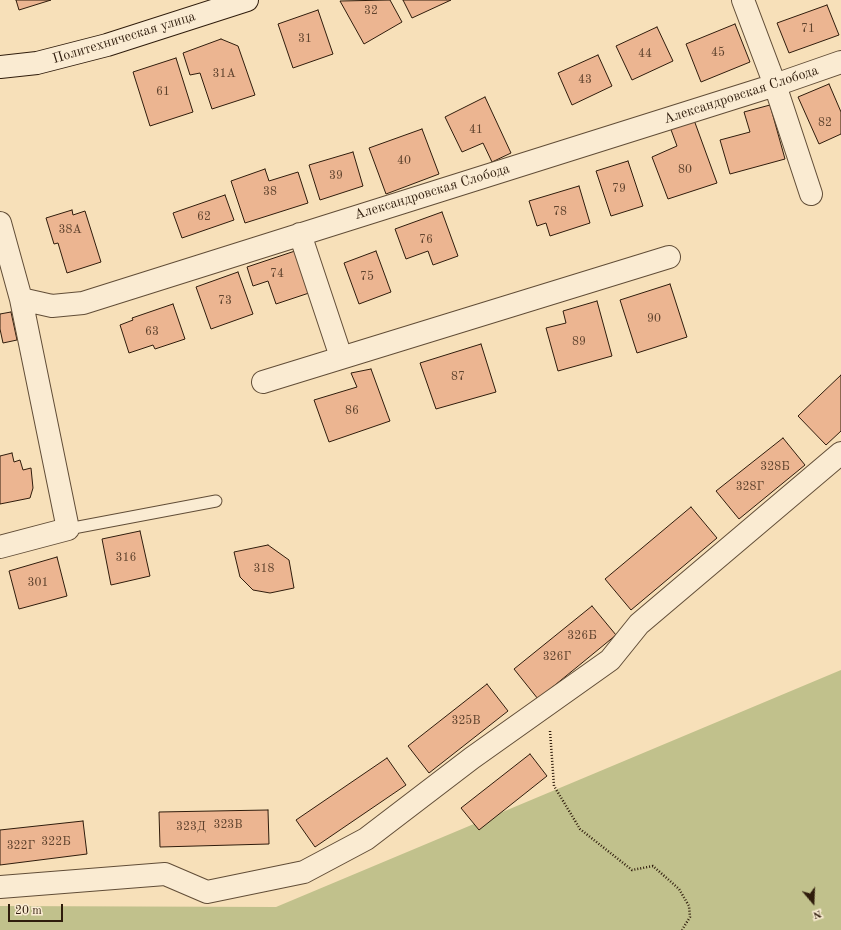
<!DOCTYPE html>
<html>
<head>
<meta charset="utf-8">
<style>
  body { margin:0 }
  #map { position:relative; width:841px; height:930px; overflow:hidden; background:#f7e0b9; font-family:"Old Standard TT",serif }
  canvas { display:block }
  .north { position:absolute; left:793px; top:882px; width:40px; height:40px; -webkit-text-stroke:3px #faebd2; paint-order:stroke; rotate:161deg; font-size:11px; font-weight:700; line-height:16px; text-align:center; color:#2f1c0c }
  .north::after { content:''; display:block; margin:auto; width:14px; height:18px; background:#2f1c0c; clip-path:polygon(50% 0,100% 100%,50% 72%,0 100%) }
  .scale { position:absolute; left:8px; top:904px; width:55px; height:18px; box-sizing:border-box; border:2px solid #2f1c0c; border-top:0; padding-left:5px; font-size:12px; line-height:14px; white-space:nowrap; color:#2f1c0c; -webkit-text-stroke:3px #faebd2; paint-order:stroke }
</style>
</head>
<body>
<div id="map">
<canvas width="841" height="930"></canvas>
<div class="north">N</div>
<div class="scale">20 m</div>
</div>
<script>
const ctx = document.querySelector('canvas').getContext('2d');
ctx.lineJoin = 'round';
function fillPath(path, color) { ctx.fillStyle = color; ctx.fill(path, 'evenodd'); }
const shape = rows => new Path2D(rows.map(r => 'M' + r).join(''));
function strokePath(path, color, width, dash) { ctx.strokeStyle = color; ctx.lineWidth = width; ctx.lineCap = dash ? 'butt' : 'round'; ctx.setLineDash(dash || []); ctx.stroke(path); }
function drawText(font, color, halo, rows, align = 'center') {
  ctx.font = font + ' "Old Standard TT",serif'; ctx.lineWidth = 4; ctx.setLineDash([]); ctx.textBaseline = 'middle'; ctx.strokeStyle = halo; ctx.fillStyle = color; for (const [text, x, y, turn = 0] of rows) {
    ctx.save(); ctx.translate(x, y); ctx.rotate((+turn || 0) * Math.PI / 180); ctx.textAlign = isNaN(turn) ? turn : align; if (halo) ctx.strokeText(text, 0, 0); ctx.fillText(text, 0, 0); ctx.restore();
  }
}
fillPath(shape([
  [841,670,841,930,0,930,0,906,276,907]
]), '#c1c18c');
const building = shape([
  [16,0,51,0,19,10,16,0],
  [390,0,402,22,364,44,340,1,390,0],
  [403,0,451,0,412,18,403,0],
  [827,5,839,35,789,53,777,23,827,5],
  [318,10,333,54,293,68,278,24,318,10],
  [735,24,750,62,701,82,686,44,735,24],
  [657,27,673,61,632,80,616,46,657,27],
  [221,39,238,46,255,95,212,109,200,73,190,75,183,53,221,39],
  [598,55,612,86,572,105,558,73,598,55],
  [176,58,193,112,150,126,133,72,176,58],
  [829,84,841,112,841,134,819,144,798,97,829,84],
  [485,97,511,153,492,162,483,143,462,152,445,117,485,97],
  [770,105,785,159,730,174,720,140,750,132,744,112,770,105],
  [694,120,717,183,668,199,652,157,677,146,670,127,694,120],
  [422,129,439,174,386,194,369,148,422,129],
  [353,152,363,186,320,200,309,165,353,152],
  [628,161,643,206,611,216,596,171,628,161],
  [265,169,269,181,298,172,308,203,245,223,231,181,265,169],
  [579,186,590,223,550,236,546,223,537,226,529,201,579,186],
  [225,195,234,220,182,238,173,213,225,195],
  [72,210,73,215,85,211,101,262,67,273,58,243,54,244,46,218,72,210],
  [442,212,458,256,433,265,428,251,406,259,395,229,442,212],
  [298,250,312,292,276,304,268,281,253,286,247,267,298,250],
  [376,251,391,292,359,304,344,263,376,251],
  [238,272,253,314,211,329,196,287,238,272],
  [670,284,687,337,637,353,620,300,670,284],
  [597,301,612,356,558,371,546,328,566,323,563,311,597,301],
  [173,304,185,339,155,349,153,345,129,353,120,325,133,320,132,318,173,304],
  [11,312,17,340,3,343,0,329,0,314,11,312],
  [481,344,496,392,436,409,420,363,481,344],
  [371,369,390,421,329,442,314,400,357,387,351,373,371,369],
  [841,375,841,431,826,445,798,416,841,375],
  [783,438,805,465,739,519,716,491,783,438],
  [12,453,14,462,20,460,23,470,31,468,33,488,30,498,0,504,0,456,12,453],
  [691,507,717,538,631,610,605,579,691,507],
  [140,531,150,576,111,585,102,539,140,531],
  [268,545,289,560,294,588,270,593,253,590,240,577,234,552,268,545],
  [57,557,67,596,19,609,9,571,57,557],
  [592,606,616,635,538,699,514,669,592,606],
  [487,684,508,711,429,773,408,746,487,684],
  [530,754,547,776,479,830,461,808,530,754],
  [387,758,406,785,315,847,296,820,387,758],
  [268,810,269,844,160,847,159,812,268,810],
  [83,821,87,854,0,865,0,830,83,821]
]);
fillPath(building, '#ecb591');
strokePath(building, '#2f1c0c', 1);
const lane = shape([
  [68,529,216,501]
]);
const street = shape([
  [743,0,775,85,811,194],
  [0,223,21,299,68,529,0,547],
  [300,234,341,357],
  [21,299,52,306,83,303,775,85,841,62],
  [263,382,669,257],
  [0,887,165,874,207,892,304,872,366,839,472,758,610,660,639,624,841,453]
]);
const secondary = shape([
  [0,67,37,63,107,45,247,0]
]);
strokePath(lane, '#614d37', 13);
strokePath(street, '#614d37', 24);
strokePath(secondary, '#2f1c0c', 24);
strokePath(shape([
  [550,731,554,786,580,829,632,870,653,866,679,889,689,906,690,917,682,930]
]), '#2f1c0c', 2.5, [1, 2]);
strokePath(lane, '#faebd2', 11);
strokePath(street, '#faebd2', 22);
strokePath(secondary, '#faebd2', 22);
drawText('12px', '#5e422d', null, [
  ["32",371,11],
  ["71",808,29],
  ["31",305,39],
  ["45",718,53],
  ["44",645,54],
  ["31А",224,74],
  ["43",585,80],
  ["61",163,92],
  ["82",825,123],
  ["41",476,130],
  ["40",404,161],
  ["80",685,170],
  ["39",336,176],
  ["79",619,189],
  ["38",270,192],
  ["78",560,212],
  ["62",204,217],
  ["38А",70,230],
  ["76",426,240],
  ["74",277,274],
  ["75",367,277],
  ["73",225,301],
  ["90",654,319],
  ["63",152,332],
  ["89",579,342],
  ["87",458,377],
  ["86",352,411],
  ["328Б",775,467],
  ["328Г",750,487],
  ["316",126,558],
  ["318",264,569],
  ["301",38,583],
  ["326Б",582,636],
  ["326Г",557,657],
  ["325В",466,721],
  ["323В",228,825],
  ["323Д",191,827],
  ["322Б",56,842],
  ["322Г",21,846]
]);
drawText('14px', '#2f1c0c', '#faebd2', [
  ["Политехническая улица",124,38,-17],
  ["Александровская Слобода",741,95,-18],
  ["Александровская Слобода",432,192,-17]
]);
</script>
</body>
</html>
